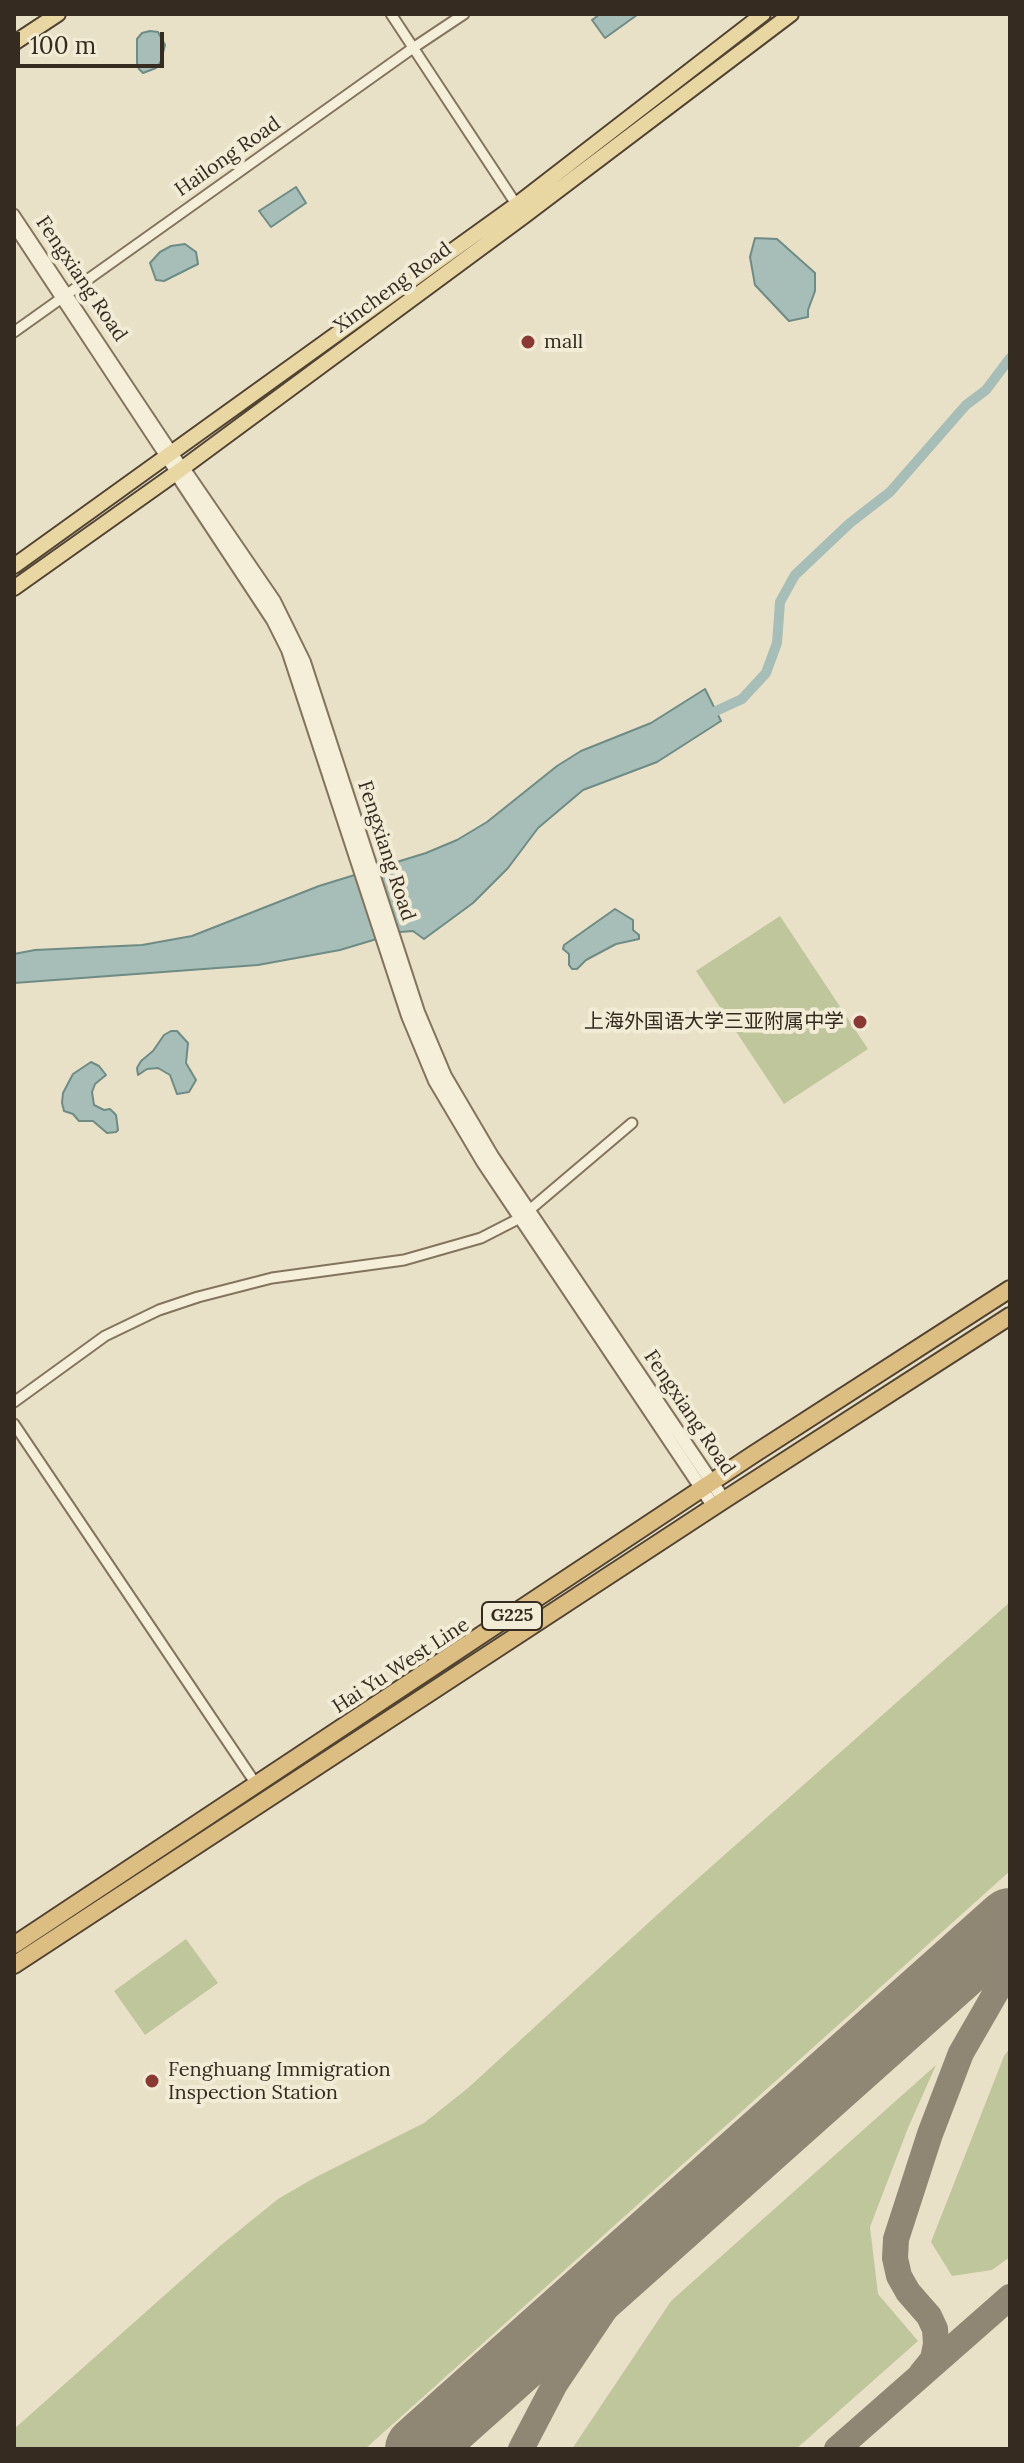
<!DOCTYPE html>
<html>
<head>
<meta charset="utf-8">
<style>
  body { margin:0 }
  #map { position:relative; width:1024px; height:2463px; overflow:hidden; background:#e9e1c7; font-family:Lora,serif }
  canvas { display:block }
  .frame { position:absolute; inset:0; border:16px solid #352b20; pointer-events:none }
  .scale { position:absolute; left:16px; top:32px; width:148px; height:36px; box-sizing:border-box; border:4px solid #352b20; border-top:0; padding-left:10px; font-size:24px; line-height:28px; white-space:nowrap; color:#352b20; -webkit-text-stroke:6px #f2ebd5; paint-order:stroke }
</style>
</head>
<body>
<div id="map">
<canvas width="1024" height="2463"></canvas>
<div class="frame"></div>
<div class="scale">100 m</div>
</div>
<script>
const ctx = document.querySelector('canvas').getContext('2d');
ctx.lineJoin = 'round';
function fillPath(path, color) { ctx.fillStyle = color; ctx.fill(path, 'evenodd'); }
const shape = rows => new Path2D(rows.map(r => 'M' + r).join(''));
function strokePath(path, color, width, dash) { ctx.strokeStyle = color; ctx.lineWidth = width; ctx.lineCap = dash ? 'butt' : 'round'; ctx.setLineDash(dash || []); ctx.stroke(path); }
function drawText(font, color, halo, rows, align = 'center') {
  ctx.font = font + ' Lora,"Noto Sans SC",serif'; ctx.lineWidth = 8; ctx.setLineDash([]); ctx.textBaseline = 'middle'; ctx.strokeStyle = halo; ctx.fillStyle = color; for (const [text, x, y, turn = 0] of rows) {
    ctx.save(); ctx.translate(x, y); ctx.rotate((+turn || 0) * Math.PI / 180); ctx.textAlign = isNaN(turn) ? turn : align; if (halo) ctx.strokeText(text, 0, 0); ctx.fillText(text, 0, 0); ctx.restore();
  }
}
fillPath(shape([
  [780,916,868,1049,784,1104,696,971],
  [1010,1602,1010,1871,365,2449,14,2449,14,2429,220,2246,278,2199,314,2178,424,2123,468,2088,669,1904],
  [186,1939,218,1983,145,2035,114,1991],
  [1010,2048,1010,2257,992,2270,952,2276,931,2242,1004,2056],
  [936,2065,908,2128,870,2227,878,2294,918,2341,796,2449,572,2449,671,2301]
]), '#bfc69c');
const water = shape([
  [600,14,636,14,637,15,605,38,592,20,600,14],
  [150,31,158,32,165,45,161,61,156,68,143,73,139,69,137,63,137,39,142,33,150,31],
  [296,187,306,203,271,227,259,211,296,187],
  [755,238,777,239,815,273,815,291,808,310,808,317,789,321,755,285,750,257,755,238],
  [185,244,196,252,198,264,164,281,156,280,150,263,160,252,171,246,185,244],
  [705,689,721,721,657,762,583,790,538,828,508,868,473,903,424,939,413,931,400,932,340,950,258,965,14,983,14,954,35,950,142,945,192,936,319,886,426,853,457,840,487,822,557,766,581,751,651,723,705,689],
  [615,909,633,920,633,930,639,935,639,939,616,944,586,960,577,969,572,969,569,965,569,954,563,949,564,945,615,909],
  [171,1031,177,1031,188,1043,186,1063,196,1080,189,1092,177,1094,170,1075,158,1068,147,1069,138,1075,137,1068,141,1061,153,1051,164,1035,171,1031],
  [91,1062,99,1066,106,1075,95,1084,92,1092,94,1105,104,1110,110,1109,116,1115,118,1130,116,1132,107,1133,93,1121,79,1121,73,1114,64,1111,62,1103,63,1093,73,1074,91,1062]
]);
fillPath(water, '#a7beb8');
strokePath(water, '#6f8b85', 2);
strokePath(shape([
  [703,717,742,699,766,673,777,643,780,602,795,575,850,523,890,492,966,405,986,390,1010,358]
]), '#a7beb8', 10);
strokePath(shape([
  [921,2374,933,2359,936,2344,935,2329,929,2316,908,2292,899,2276,895,2258,896,2239,930,2134,961,2053,1010,1968],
  [521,2449,555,2384,614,2296,661,2240,711,2188],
  [837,2449,1010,2297]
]), '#8f8674', 26);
strokePath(shape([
  [418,2449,1010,1921]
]), '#8f8674', 66);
const minor = shape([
  [391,14,518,207],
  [14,214,183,468],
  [14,227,176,473],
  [14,332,413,48,464,14],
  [14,1402,105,1336,159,1310,198,1297,272,1278,404,1260,481,1238,520,1218,632,1123],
  [14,1424,256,1784]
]);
const tertiary = shape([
  [183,468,274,601,304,662,418,1012,445,1076,492,1156,724,1500],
  [176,473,273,620,288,650,408,1016,435,1081,483,1162,714,1507]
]);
const primary = shape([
  [14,43,58,14],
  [14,566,516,205,763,14],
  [14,588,176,473,524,216,791,14]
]);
const trunk = shape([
  [14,1945,754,1454,1010,1289],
  [14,1965,724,1500,1010,1316]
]);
strokePath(minor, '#83745e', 13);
strokePath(tertiary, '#83745e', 16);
strokePath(primary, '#514232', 18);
strokePath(trunk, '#514232', 20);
strokePath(minor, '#f5eed9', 9);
strokePath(tertiary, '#f5eed9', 12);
strokePath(primary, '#e8d6a3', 14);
strokePath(trunk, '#dcbd82', 16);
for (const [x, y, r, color] of [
  [528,342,8,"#8b3935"],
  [860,1022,8,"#8b3935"],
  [152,2081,8,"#8b3935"]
]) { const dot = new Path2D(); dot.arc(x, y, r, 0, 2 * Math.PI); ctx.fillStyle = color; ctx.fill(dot); strokePath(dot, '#f2ebd5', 3); }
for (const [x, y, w] of [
  [512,1616,60]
]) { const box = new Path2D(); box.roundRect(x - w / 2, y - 14, w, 28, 6); ctx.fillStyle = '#f2ebd5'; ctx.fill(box); strokePath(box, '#352b20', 2); }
drawText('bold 18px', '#352b20', null, [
  ["G225",512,1616]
]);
drawText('20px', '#352b20', '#f2ebd5', [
  ["Hailong Road",228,157,-35],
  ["Fengxiang Road",81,279,56],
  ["Xincheng Road",393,288,-36],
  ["Fengxiang Road",386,851,72],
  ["Fengxiang Road",689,1413,56],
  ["Hai Yu West Line",401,1666,-33]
]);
drawText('20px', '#352b20', '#f2ebd5', [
  ["mall",544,342],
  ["上海外国语大学三亚附属中学",844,1022,"right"],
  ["Fenghuang Immigration",168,2070],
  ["Inspection Station",168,2093]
], 'left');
</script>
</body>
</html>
